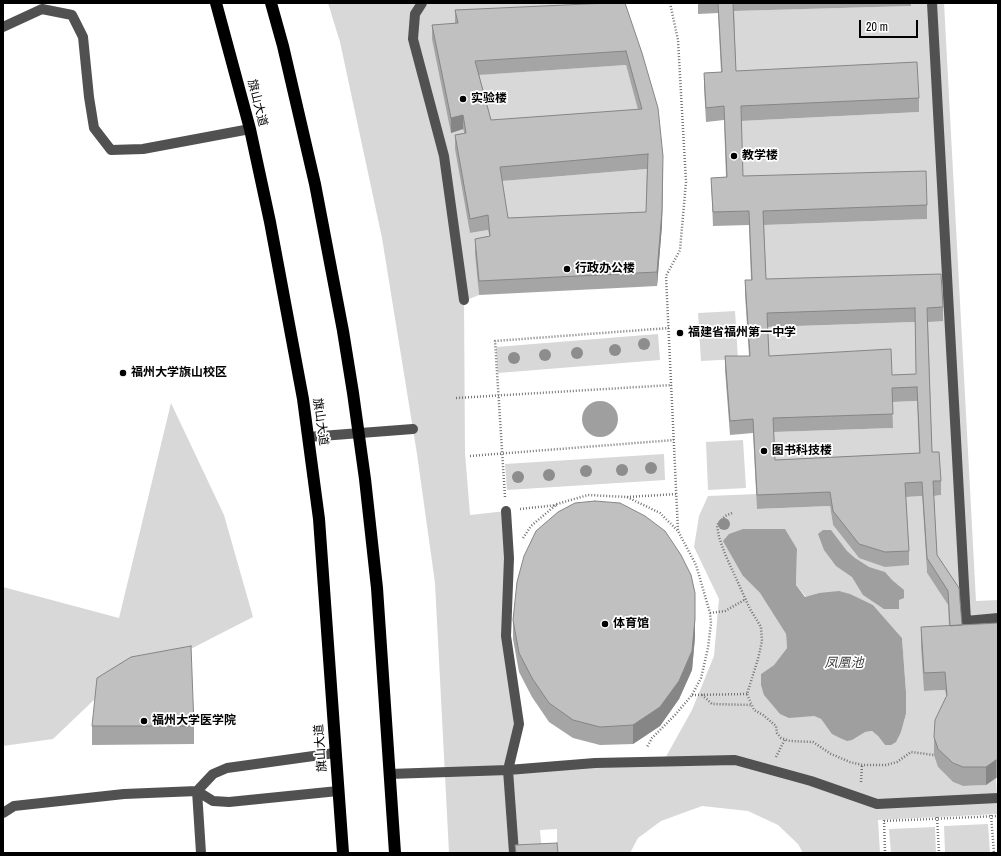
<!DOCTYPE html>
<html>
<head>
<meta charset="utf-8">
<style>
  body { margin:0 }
  #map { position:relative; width:1001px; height:856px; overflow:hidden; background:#fff; font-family:"Archivo Narrow",sans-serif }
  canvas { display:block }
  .frame { position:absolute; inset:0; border:4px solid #000; pointer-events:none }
  .scale { position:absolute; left:859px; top:20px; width:59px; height:18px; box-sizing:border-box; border:2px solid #000; border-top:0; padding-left:5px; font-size:12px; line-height:14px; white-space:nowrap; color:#000; -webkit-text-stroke:3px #fff; paint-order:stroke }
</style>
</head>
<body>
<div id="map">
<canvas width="1001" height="856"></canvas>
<div class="frame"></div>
<div class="scale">20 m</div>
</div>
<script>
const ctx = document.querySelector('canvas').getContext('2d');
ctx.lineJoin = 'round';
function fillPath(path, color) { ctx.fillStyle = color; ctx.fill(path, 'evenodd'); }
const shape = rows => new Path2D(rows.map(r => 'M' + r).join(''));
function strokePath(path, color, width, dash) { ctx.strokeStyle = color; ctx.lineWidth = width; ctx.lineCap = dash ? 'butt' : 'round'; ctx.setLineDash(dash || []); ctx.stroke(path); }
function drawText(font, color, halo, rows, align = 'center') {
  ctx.font = font + ' "Archivo Narrow","Noto Sans SC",sans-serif'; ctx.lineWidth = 3.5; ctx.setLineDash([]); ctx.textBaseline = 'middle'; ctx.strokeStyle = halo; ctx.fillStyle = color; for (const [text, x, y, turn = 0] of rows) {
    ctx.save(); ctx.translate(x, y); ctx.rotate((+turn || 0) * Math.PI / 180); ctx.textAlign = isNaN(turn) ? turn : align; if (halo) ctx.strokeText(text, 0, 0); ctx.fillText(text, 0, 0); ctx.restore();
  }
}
fillPath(shape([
  [328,3,620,3,456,24,451,132,463,129,466,147,470,233,488,230,490,250,476,253,479,295,464,301,465,453,470,515,506,511,506,636,519,724,509,770,663,762,692,710,714,656,719,599,694,547,699,516,708,496,757,494,758,509,830,506,833,525,859,558,905,497,922,496,927,573,948,605,951,644,924,691,945,690,947,714,938,767,953,782,963,786,986,785,996,778,998,814,878,820,880,853,803,853,798,844,778,825,748,811,702,806,661,821,638,838,630,853,557,853,557,829,540,830,542,853,449,853,435,583,417,454,382,238,340,42],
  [743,529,762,530,797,549,796,585,806,597,819,593,873,605,902,638,906,692,906,714,901,732,885,745,878,736,872,731,865,732,826,726,821,719,814,716,803,716,761,674,774,665,787,648,786,634,760,593,743,576],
  [911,3,944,3,976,601,998,600,998,618,962,643,937,569,933,496,941,495,932,467,927,322,766,293,763,225,926,219,743,190,741,121,918,112,736,86,733,11,910,6],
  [626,65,642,124,491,134,475,75],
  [648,169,646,226,508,232,500,181],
  [735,311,738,359,701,361,698,313],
  [915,322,916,388,769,370,767,327],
  [658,334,660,360,498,373,496,347],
  [917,401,920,467,775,474,773,432,892,428,892,402],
  [171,403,224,515,253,617,97,697,53,739,3,746,3,587,119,618],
  [743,440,746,488,708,490,706,442],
  [664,454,665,480,507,490,505,464],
  [988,824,990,853,945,853,944,826],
  [935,827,936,853,891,853,889,829]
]), '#d8d8d8');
fillPath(shape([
  '582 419a18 18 0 1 1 36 0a18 18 0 1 1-36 0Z',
  [743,529,785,529,797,549,796,585,805,597,819,593,839,591,850,594,873,605,902,638,906,692,906,714,901,732,896,742,891,745,885,745,878,736,872,731,865,732,852,740,847,741,840,738,832,734,821,719,814,716,789,718,780,714,764,695,761,685,761,674,774,665,787,648,786,634,760,593,743,576,723,541,729,534],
  [823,530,831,530,847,551,855,558,869,567,885,572,892,580,904,590,904,598,899,600,899,609,884,609,863,595,852,577,836,566,824,550,818,534]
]), '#9f9f9f');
strokePath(shape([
  [670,3,678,40,686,182,680,250,666,276,678,531],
  [456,398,672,385],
  [470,456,674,440],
  [505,497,495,341,669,328],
  [627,497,677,494],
  [520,509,557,505],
  [732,513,725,516,717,525,719,537,725,554,750,609,761,627,762,641,758,659,747,694,754,710,763,715,776,726,777,733,781,738,790,741,813,742,831,754,850,762,862,765,886,765,897,762,911,752,934,755],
  [523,538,531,526,557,504,588,495,627,497,660,513,678,531,696,565,710,613,711,623,708,648,701,678,692,695,675,715,652,738,647,747],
  [710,613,725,611,746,599],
  [692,695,747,694],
  [702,695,712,704,752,705],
  [776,757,785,739],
  [861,782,862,765],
  [991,815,994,853],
  [937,817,939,853],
  [884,820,885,853],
  [884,821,998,816]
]), '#737373', 2.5, [1, 2]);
strokePath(shape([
  [422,3,415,14,413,39,444,156,464,300],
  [932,3,966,621,998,618],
  [3,27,42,9,72,15,83,37,89,97,94,128,111,150,143,149,250,129],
  [308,437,413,429],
  [506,511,509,558,506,636,519,724,508,770,514,853],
  [389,774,508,770,595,763,735,760,811,781,877,804,998,798],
  [3,813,14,806,124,794,197,791,213,801,229,802,338,791],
  [201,853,197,791,213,774,227,768,335,753]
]), '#515151', 10);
strokePath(shape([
  [216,3,250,129,270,222,303,399,319,519,343,853],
  [271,3,283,46,315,184,343,331,353,393,365,479,377,588,395,853]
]), '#000', 12);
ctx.fillStyle = '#8d8d8d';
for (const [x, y] of [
  [644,344],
  [615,350],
  [577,353],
  [545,355],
  [514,358],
  [651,468],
  [622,470],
  [586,471],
  [549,475],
  [518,477],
  [724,524]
]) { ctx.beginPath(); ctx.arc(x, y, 6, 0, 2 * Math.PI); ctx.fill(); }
fillPath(shape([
  [625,3,663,170,662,225,657,286,479,295,475,253,475,239,489,236,488,230,470,233,455,149,455,135,464,133,463,129,451,133,432,39,432,25,455,24,455,10],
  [626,65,638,110,491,120,479,75],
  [647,169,646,212,508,218,502,181],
  [698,3,911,3,911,6,734,11,736,71,919,98,919,112,741,121,743,176,927,205,927,219,764,225,766,279,943,307,943,321,928,322,932,452,941,481,941,495,934,496,937,555,962,625,998,623,998,778,996,778,986,785,963,786,953,782,938,767,934,755,934,737,946,697,945,690,924,691,921,646,921,627,949,626,948,605,927,573,922,496,906,497,909,551,909,565,885,567,859,558,833,525,830,506,757,509,753,433,730,435,725,370,725,356,749,356,745,294,745,280,751,280,749,225,713,226,711,178,726,177,724,120,706,122,704,87,704,73,721,72,718,13,698,14],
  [915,322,916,374,892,375,769,356,767,327],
  [917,401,919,453,775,460,774,432,893,428,892,402],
  [513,620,695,637,692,670,679,699,660,726,633,744,600,745,573,738,549,722,532,697,519,672,513,639],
  [92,726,194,726,194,744,92,745]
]), '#a5a5a5');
fillPath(shape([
  [463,115,463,129,451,133,451,118],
  [663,156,662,225,657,286,657,272],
  [695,619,695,637,692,670,679,699,660,726,633,744,633,725],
  [996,760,996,778,986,785,986,767]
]), '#868686');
const building = shape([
  [609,3,625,3,642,53,658,108,663,156,662,211,657,272,479,281,475,239,490,236,488,215,470,219,455,135,466,133,463,115,451,118,432,25,458,23,455,10,609,3],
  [626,51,642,109,491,120,475,61,626,51],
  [648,154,646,212,508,218,500,167,648,154],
  [718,3,733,3,736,71,917,62,919,98,741,106,743,176,926,171,927,205,763,211,766,279,941,274,943,307,927,308,932,452,939,452,941,481,933,481,937,555,959,588,962,625,950,626,948,591,927,558,922,482,905,483,909,551,885,552,859,544,833,511,830,492,757,495,753,419,730,421,725,356,750,356,745,280,752,280,749,211,713,212,711,178,727,177,724,106,706,108,704,73,722,72,718,3],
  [915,308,916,374,892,375,891,349,769,356,767,313,915,308],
  [917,387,920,453,775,460,773,418,893,414,892,388,917,387],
  [595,501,620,503,645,516,665,531,681,555,691,575,695,593,695,619,692,651,679,681,660,707,633,725,600,727,573,720,549,703,532,678,519,653,513,620,517,582,524,556,536,531,558,512,575,503,595,501],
  [998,623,998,760,996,760,986,767,963,767,953,763,938,749,934,737,935,720,947,695,945,672,924,673,921,627,998,623],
  [191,646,194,726,92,726,97,678,131,657,191,646],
  [557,843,558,853,516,853,515,845,557,843]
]);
fillPath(building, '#c0c0c0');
strokePath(building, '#868686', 1);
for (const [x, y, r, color] of [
  [463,99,4,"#000"],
  [734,156,4,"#000"],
  [567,269,4,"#000"],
  [680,333,4,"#000"],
  [123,373,4,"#000"],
  [764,451,4,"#000"],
  [605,624,4,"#000"],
  [144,721,4,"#000"]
]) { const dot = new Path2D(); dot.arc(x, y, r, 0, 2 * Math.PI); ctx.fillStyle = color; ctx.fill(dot); strokePath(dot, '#fff', 1.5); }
drawText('bold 12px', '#000', '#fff', [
  ["实验楼",471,99],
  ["教学楼",742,156],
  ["行政办公楼",575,269],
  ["福建省福州第一中学",688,333],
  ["福州大学旗山校区",131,373],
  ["图书科技楼",772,451],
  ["体育馆",613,624],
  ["福州大学医学院",152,721]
], 'left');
drawText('12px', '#000', '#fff', [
  ["旗山大道",257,103,76],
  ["旗山大道",320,422,82],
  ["旗山大道",321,748,-94]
]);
drawText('italic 13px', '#404040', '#fff', [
  ["凤凰池",844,664]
]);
</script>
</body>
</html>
